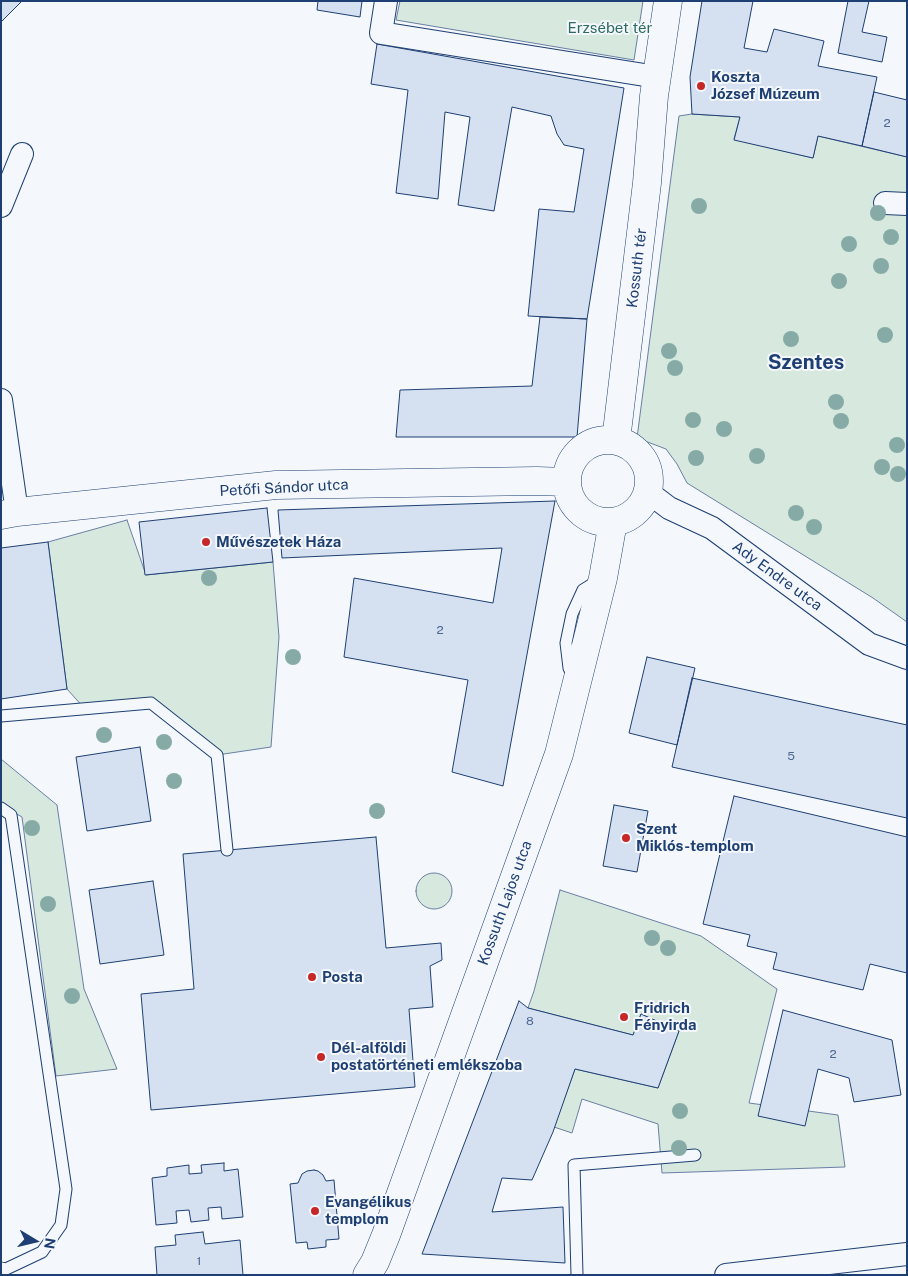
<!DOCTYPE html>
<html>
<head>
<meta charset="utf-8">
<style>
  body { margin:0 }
  #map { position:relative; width:908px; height:1276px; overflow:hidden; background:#f4f7fb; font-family:"Public Sans",sans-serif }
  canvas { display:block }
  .frame { position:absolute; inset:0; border:2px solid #1d3f73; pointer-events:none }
  .north { position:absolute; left:10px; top:1216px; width:50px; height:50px; -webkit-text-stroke:4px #f4f7fb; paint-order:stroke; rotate:99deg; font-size:14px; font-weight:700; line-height:20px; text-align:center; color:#1d3f73 }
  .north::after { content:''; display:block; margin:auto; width:18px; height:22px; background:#1d3f73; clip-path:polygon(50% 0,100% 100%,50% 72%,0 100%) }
</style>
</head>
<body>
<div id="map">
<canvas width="908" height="1276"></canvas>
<div class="frame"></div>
<div class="north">N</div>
</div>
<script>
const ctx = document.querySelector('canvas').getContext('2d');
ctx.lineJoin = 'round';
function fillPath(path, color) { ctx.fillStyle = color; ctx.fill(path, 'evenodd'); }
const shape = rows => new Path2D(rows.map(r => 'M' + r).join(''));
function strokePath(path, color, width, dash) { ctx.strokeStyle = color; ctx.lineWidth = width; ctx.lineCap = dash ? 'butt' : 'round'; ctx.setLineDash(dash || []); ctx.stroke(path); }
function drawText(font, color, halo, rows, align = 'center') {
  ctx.font = font + ' "Public Sans",sans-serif'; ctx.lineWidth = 4; ctx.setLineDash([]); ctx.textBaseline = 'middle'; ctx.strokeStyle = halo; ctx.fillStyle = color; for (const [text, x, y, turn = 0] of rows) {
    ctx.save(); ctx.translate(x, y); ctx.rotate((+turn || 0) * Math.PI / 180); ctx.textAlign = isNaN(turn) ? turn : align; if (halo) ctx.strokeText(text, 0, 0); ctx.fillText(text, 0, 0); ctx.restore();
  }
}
const green = shape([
  [400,1,643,1,634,60,396,20,400,1],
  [692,114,740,117,734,139,813,158,818,136,907,157,907,622,873,598,687,483,677,464,666,449,637,438,679,116,692,114],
  [127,520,146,575,273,562,279,637,271,747,217,755,151,703,85,709,67,689,48,542,127,520],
  [1,759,57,805,84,989,117,1069,56,1076,22,817,1,805,1,759],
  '416 891a18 18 0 1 1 36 0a18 18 0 1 1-36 0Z',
  [560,890,701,936,777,989,749,1103,838,1115,845,1167,662,1173,658,1124,582,1099,572,1133,554,1127,575,1069,658,1088,679,1031,641,1014,633,1035,528,1008,534,991,560,890]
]);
fillPath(green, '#d7e8df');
strokePath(green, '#687fa3', 1);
const building = shape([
  [1,1,22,1,1,22,1,1],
  [318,1,362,1,360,17,317,10,318,1],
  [702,1,753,1,744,48,767,52,774,29,824,41,818,66,877,77,862,146,818,136,813,158,734,140,740,117,692,114,690,77,702,1],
  [848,1,869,1,862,32,887,37,882,62,838,53,848,1],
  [377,44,624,88,587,319,528,316,539,209,574,212,584,149,564,145,557,134,551,116,512,107,494,211,458,205,470,117,445,112,438,199,396,193,408,90,371,84,377,44],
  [874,92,907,100,907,157,862,146,874,92],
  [540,317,587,319,577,437,396,437,400,390,532,386,540,317],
  [555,501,503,786,452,772,468,680,344,657,354,578,493,603,502,548,282,558,278,510,555,501],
  [267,508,273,562,145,575,139,522,267,508],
  [48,542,67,689,1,699,1,548,48,542],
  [647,657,695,668,677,745,629,733,647,657],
  [692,678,907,725,907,818,672,767,692,678],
  [140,747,151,821,87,831,76,757,140,747],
  [734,796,907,837,907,973,870,964,863,990,773,969,777,953,747,946,750,935,703,924,734,796],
  [614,805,648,811,637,872,603,866,614,805],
  [376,837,386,948,441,943,442,960,430,966,433,1007,409,1009,415,1087,151,1110,141,994,194,989,183,854,376,837],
  [153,881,164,955,100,964,89,890,153,881],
  [519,1001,528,1008,633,1035,641,1014,679,1031,658,1088,575,1069,553,1132,532,1180,502,1178,492,1212,563,1207,565,1263,422,1254,519,1001],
  [783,1010,892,1040,901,1095,854,1102,849,1078,818,1069,805,1126,758,1116,783,1010],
  [224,1163,224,1171,238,1169,243,1217,222,1219,221,1207,208,1208,209,1220,191,1222,189,1210,176,1211,177,1223,156,1225,152,1178,167,1176,167,1168,189,1165,189,1174,202,1173,201,1165,224,1163],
  [314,1170,318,1171,323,1175,326,1181,334,1180,339,1239,326,1240,326,1247,308,1249,307,1242,296,1243,290,1184,298,1183,302,1174,307,1171,314,1170],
  [203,1232,205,1244,240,1240,243,1275,157,1275,155,1247,176,1245,175,1235,203,1232]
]);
fillPath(building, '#d5e0f0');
strokePath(building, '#1d3f73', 1);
const lane = shape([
  [572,674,569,668,566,643,572,614,583,590,599,580],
  [1,716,151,703,217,755,227,850],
  [1,808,11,815,66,1189,61,1225,42,1252,6,1269,1,1268],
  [577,1275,574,1165,695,1155]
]);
const street = shape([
  [386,1,381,33,657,77],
  [885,203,907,204],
  [1,206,22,154],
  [1,400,17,512],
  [648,492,669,508,712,528,869,644,907,658],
  [726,1275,907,1254]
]);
const secondary = shape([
  [616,440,647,183,654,96,668,1],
  '567 481a41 41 0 1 1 82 0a41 41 0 1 1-82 0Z',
  [1,515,17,512,276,485,537,481,567,482],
  [367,1275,375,1262,386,1235,559,754,603,578,613,522]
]);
strokePath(lane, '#1d3f73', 13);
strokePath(street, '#1d3f73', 24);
strokePath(secondary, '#1d3f73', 29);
strokePath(lane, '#f4f7fb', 11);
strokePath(street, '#f4f7fb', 22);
strokePath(secondary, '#f4f7fb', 28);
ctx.fillStyle = '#86aba6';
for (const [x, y] of [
  [699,206],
  [878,213],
  [891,237],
  [849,244],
  [881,266],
  [839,281],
  [885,335],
  [791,339],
  [669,351],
  [675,368],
  [836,402],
  [693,420],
  [841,421],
  [724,429],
  [897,445],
  [757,456],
  [696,458],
  [882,467],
  [898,474],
  [796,513],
  [814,527],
  [209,578],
  [293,657],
  [104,735],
  [164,742],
  [174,781],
  [377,811],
  [32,828],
  [48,904],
  [652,938],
  [668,948],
  [72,996],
  [680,1111],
  [679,1148]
]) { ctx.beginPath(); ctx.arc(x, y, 8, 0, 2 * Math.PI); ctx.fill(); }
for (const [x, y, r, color] of [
  [701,86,5,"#c62828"],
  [206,542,5,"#c62828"],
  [626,838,5,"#c62828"],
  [312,977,5,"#c62828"],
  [624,1017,5,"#c62828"],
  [321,1057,5,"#c62828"],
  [315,1211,5,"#c62828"]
]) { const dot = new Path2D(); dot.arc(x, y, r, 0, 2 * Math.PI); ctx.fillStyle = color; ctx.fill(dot); strokePath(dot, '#f4f7fb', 2); }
drawText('12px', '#4b6792', null, [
  ["2",887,123],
  ["2",440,630],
  ["5",791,756],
  ["8",530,1021],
  ["2",833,1054],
  ["1",199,1261]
]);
drawText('15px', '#2c6c60', '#f4f7fb', [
  ["Erzsébet tér",610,28]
]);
drawText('bold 15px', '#1d3f73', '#f4f7fb', [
  ["Koszta",711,77],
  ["József Múzeum",711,94],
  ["Művészetek Háza",216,542],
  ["Szent",636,829],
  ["Miklós-templom",636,846],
  ["Posta",322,977],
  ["Fridrich",634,1008],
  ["Fényirda",634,1025],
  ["Dél-alföldi",331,1048],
  ["postatörténeti emlékszoba",331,1065],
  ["Evangélikus",325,1202],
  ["templom",325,1219]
], 'left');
drawText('15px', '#1d3f73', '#f4f7fb', [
  ["Kossuth tér",637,268,-83],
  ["Petőfi Sándor utca",284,488,-3],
  ["Ady Endre utca",777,576,36],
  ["Kossuth Lajos utca",505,903,-70]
]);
drawText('bold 20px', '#1d3f73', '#f4f7fb', [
  ["Szentes",806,363]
]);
</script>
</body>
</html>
